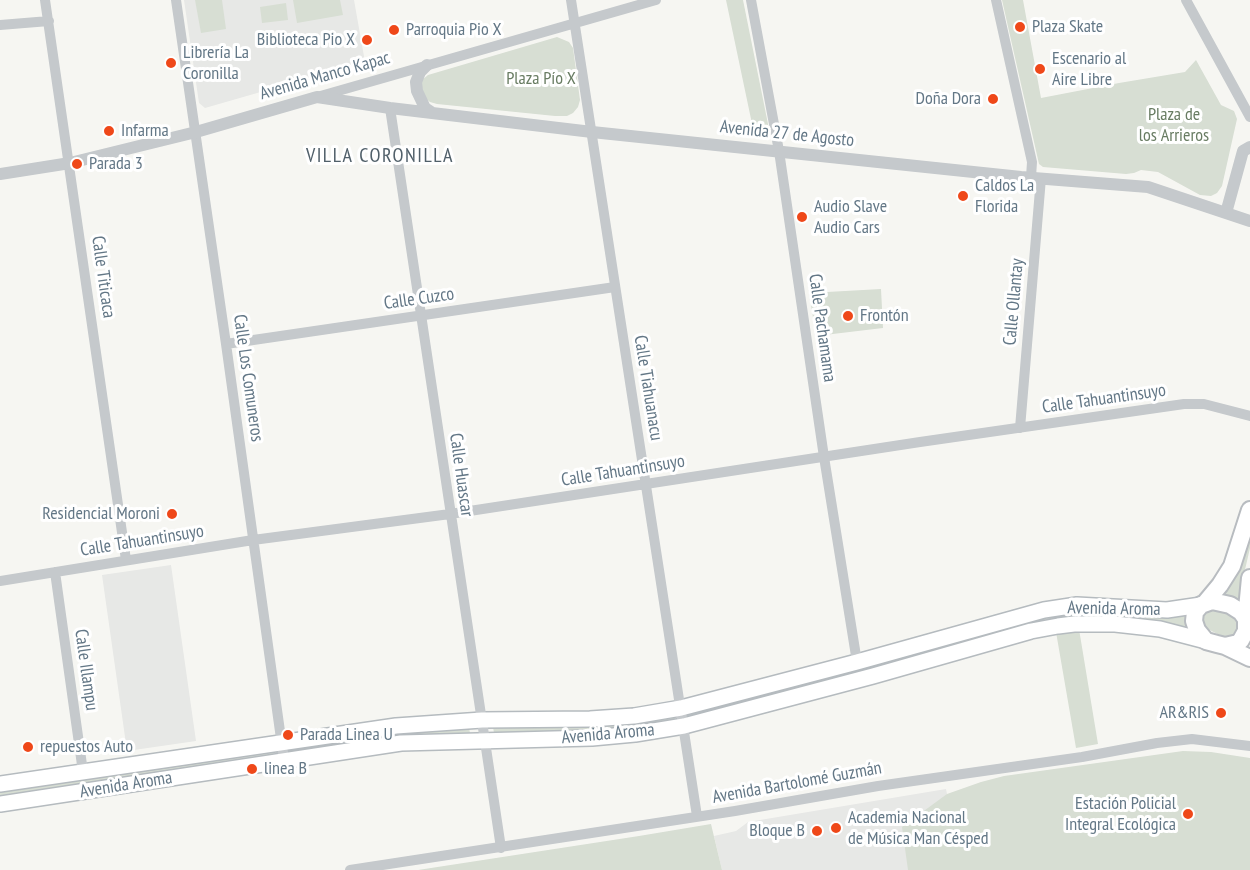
<!DOCTYPE html>
<html>
<head>
<meta charset="utf-8">
<style>
  body { margin:0 }
  canvas { display:block; background:#f6f6f2 }
</style>
</head>
<body>
<canvas width="1250" height="870"></canvas>
<script>
const ctx = document.querySelector('canvas').getContext('2d');
ctx.lineJoin = 'round';
function fillPath(path, color) { ctx.fillStyle = color; ctx.fill(path, 'evenodd'); }
const shape = rows => new Path2D(rows.map(r => 'M' + r).join(''));
function strokePath(path, color, width, dash) { ctx.strokeStyle = color; ctx.lineWidth = width; ctx.lineCap = dash ? 'butt' : 'round'; ctx.setLineDash(dash || []); ctx.stroke(path); }
function drawText(font, color, halo, rows, align = 'center') {
  ctx.font = font + ' "PT Sans Narrow",sans-serif'; ctx.lineWidth = 6; ctx.setLineDash([]); ctx.textBaseline = 'middle'; ctx.strokeStyle = halo; ctx.fillStyle = color; for (const [text, x, y, turn = 0] of rows) {
    ctx.save(); ctx.translate(x, y); ctx.rotate((+turn || 0) * Math.PI / 180); ctx.textAlign = isNaN(turn) ? turn : align; if (halo) ctx.strokeText(text, 0, 0); ctx.fillText(text, 0, 0); ctx.restore();
  }
}
fillPath(shape([
  [184,0,354,0,365,62,205,108,199,103],
  [171,565,196,741,127,751,102,575],
  [946,789,947,794,924,870,722,870,714,836,736,831,748,822]
]), '#e7e8e6');
fillPath(shape([
  [195,0,222,0,226,29,201,33],
  [293,0,340,0,343,15,297,23],
  [726,0,743,0,769,129,761,137,755,138],
  [1002,0,1023,0,1041,98,1119,83,1185,72,1196,60,1221,105,1234,111,1237,119,1222,186,1217,193,1211,196,1200,195,1158,172,1141,170,1134,173,1126,174,1043,167,1039,164],
  [286,3,288,20,262,23,260,7],
  [557,37,569,42,573,48,580,100,578,107,573,113,567,116,555,116,437,104,430,102,424,97,421,88,422,80,428,75],
  [881,289,883,328,816,336,809,293],
  [1250,532,1250,548,1241,587,1242,604,1221,595],
  [1211,610,1219,611,1232,615,1238,624,1235,635,1223,637,1206,628,1204,625,1204,616],
  [1095,612,1172,617,1186,613,1187,629,1018,628,691,717,691,712,1036,619],
  [1079,629,1098,744,1076,748,1056,632],
  [675,715,675,721,599,730,494,733,493,727],
  [469,728,470,733,428,735,291,753,290,747,386,734],
  [273,749,274,754,0,797,0,791],
  [1183,751,1211,752,1250,758,1250,870,908,870,902,827,947,794,981,782,1004,776],
  [711,824,722,870,418,870,639,836]
]), '#d7ded3');
const secondary = shape([
  [0,784,396,726,482,720,590,719,634,716,681,708,857,662,1044,610,1077,605,1167,610,1201,605],
  [0,804,401,743,592,738,635,734,684,726,873,676,1031,631,1058,626,1074,624,1115,624,1160,629,1206,641]
]);
const primary = shape([
  [1212,601,1230,605,1241,612,1246,619,1246,631,1241,640,1238,643,1225,646,1217,644,1206,641,1197,630,1194,621,1195,612,1201,605,1212,601],
  [1205,603,1220,585,1232,566,1250,510],
  [1246,619,1250,578],
  [1225,646,1250,658]
]);
strokePath(secondary, '#b5bbbf', 18);
strokePath(primary, '#b8bcc0', 20);
strokePath(shape([
  [45,0,126,560],
  [176,0,226,344,284,760],
  [571,0,697,816],
  [751,0,779,151,824,457,857,662],
  [996,0,1032,162,1031,177],
  [1186,0,1250,117],
  [0,25,49,21],
  [317,97,656,0],
  [390,108,501,848],
  [226,344,615,287],
  [1020,428,1041,178],
  [55,572,83,772],
  [0,581,253,540,450,514,920,442,1184,404,1204,404,1250,416],
  [350,870,735,811,878,786,1082,757,1157,743,1192,739,1250,746]
]), '#c5c9cc', 10);
strokePath(shape([
  [427,65,420,72,416,82,417,91,425,108,431,112],
  [0,174,70,163,196,132,317,97,390,108,592,132,1021,177,1148,187,1250,221],
  [1226,213,1243,151,1250,147]
]), '#c5c9cc', 12);
strokePath(secondary, '#fff', 15);
strokePath(primary, '#fff', 16);
for (const [x, y, r, color] of [
  [1020,27,6,"#ef4819"],
  [394,30,6,"#ef4819"],
  [367,40,6,"#ef4819"],
  [171,63,6,"#ef4819"],
  [1040,69,6,"#ef4819"],
  [993,99,6,"#ef4819"],
  [109,131,6,"#ef4819"],
  [77,164,6,"#ef4819"],
  [963,196,6,"#ef4819"],
  [802,217,6,"#ef4819"],
  [848,316,6,"#ef4819"],
  [172,514,6,"#ef4819"],
  [1221,713,6,"#ef4819"],
  [288,735,6,"#ef4819"],
  [28,747,6,"#ef4819"],
  [252,769,6,"#ef4819"],
  [1188,814,6,"#ef4819"],
  [836,828,6,"#ef4819"],
  [817,831,6,"#ef4819"]
]) { const dot = new Path2D(); dot.arc(x, y, r, 0, 2 * Math.PI); ctx.fillStyle = color; ctx.fill(dot); strokePath(dot, '#fff', 2); }
drawText('18px', '#637786', '#fff', [
  ["Plaza Skate",1032,27],
  ["Parroquia Pio X",406,30],
  ["Biblioteca Pio X",355,40,"right"],
  ["Librería La",183,53],
  ["Coronilla",183,74],
  ["Escenario al",1052,59],
  ["Aire Libre",1052,80],
  ["Doña Dora",981,99,"right"],
  ["Infarma",121,131],
  ["Parada 3",89,164],
  ["Caldos La",975,186],
  ["Florida",975,207],
  ["Audio Slave",814,207],
  ["Audio Cars",814,228],
  ["Frontón",860,316],
  ["Residencial Moroni",160,514,"right"],
  ["AR&RIS",1209,713,"right"],
  ["Parada Linea U",300,735],
  ["repuestos Auto",40,747],
  ["linea B",264,769],
  ["Estación Policial",1176,804,"right"],
  ["Integral Ecológica",1176,825,"right"],
  ["Academia Nacional",848,818],
  ["de Música Man Césped",848,839],
  ["Bloque B",805,831,"right"]
], 'left');
drawText('18px', '#637786', '#fff', [
  ["Avenida Manco Kapac",325,76,-16],
  ["Avenida 27 de Agosto",787,134,6],
  ["Calle Titicaca",103,277,82],
  ["Calle Cuzco",419,299,-8],
  ["Calle Ollantay",1014,302,-85],
  ["Calle Pachamama",822,328,82],
  ["Calle Los Comuneros",248,378,82],
  ["Calle Tiahuanacu",648,388,81],
  ["Calle Tahuantinsuyo",1104,399,-8],
  ["Calle Tahuantinsuyo",623,471,-9],
  ["Calle Huascar",461,475,82],
  ["Calle Tahuantinsuyo",142,541,-9],
  ["Avenida Aroma",1114,609,1],
  ["Calle Illampu",86,670,82],
  ["Avenida Aroma",608,734,-5],
  ["Avenida Bartolomé Guzmán",797,783,-10],
  ["Avenida Aroma",126,785,-9]
]);
drawText('18px', '#687c62', '#fff', [
  ["Plaza Pío X",541,79],
  ["Plaza de",1174,115],
  ["los Arrieros",1174,136]
]);
ctx.letterSpacing = '1.5px';
drawText('20px', '#51606a', '#fff', [
  ["VILLA CORONILLA",380,156]
]);
ctx.letterSpacing = '0px';
</script>
</body>
</html>
